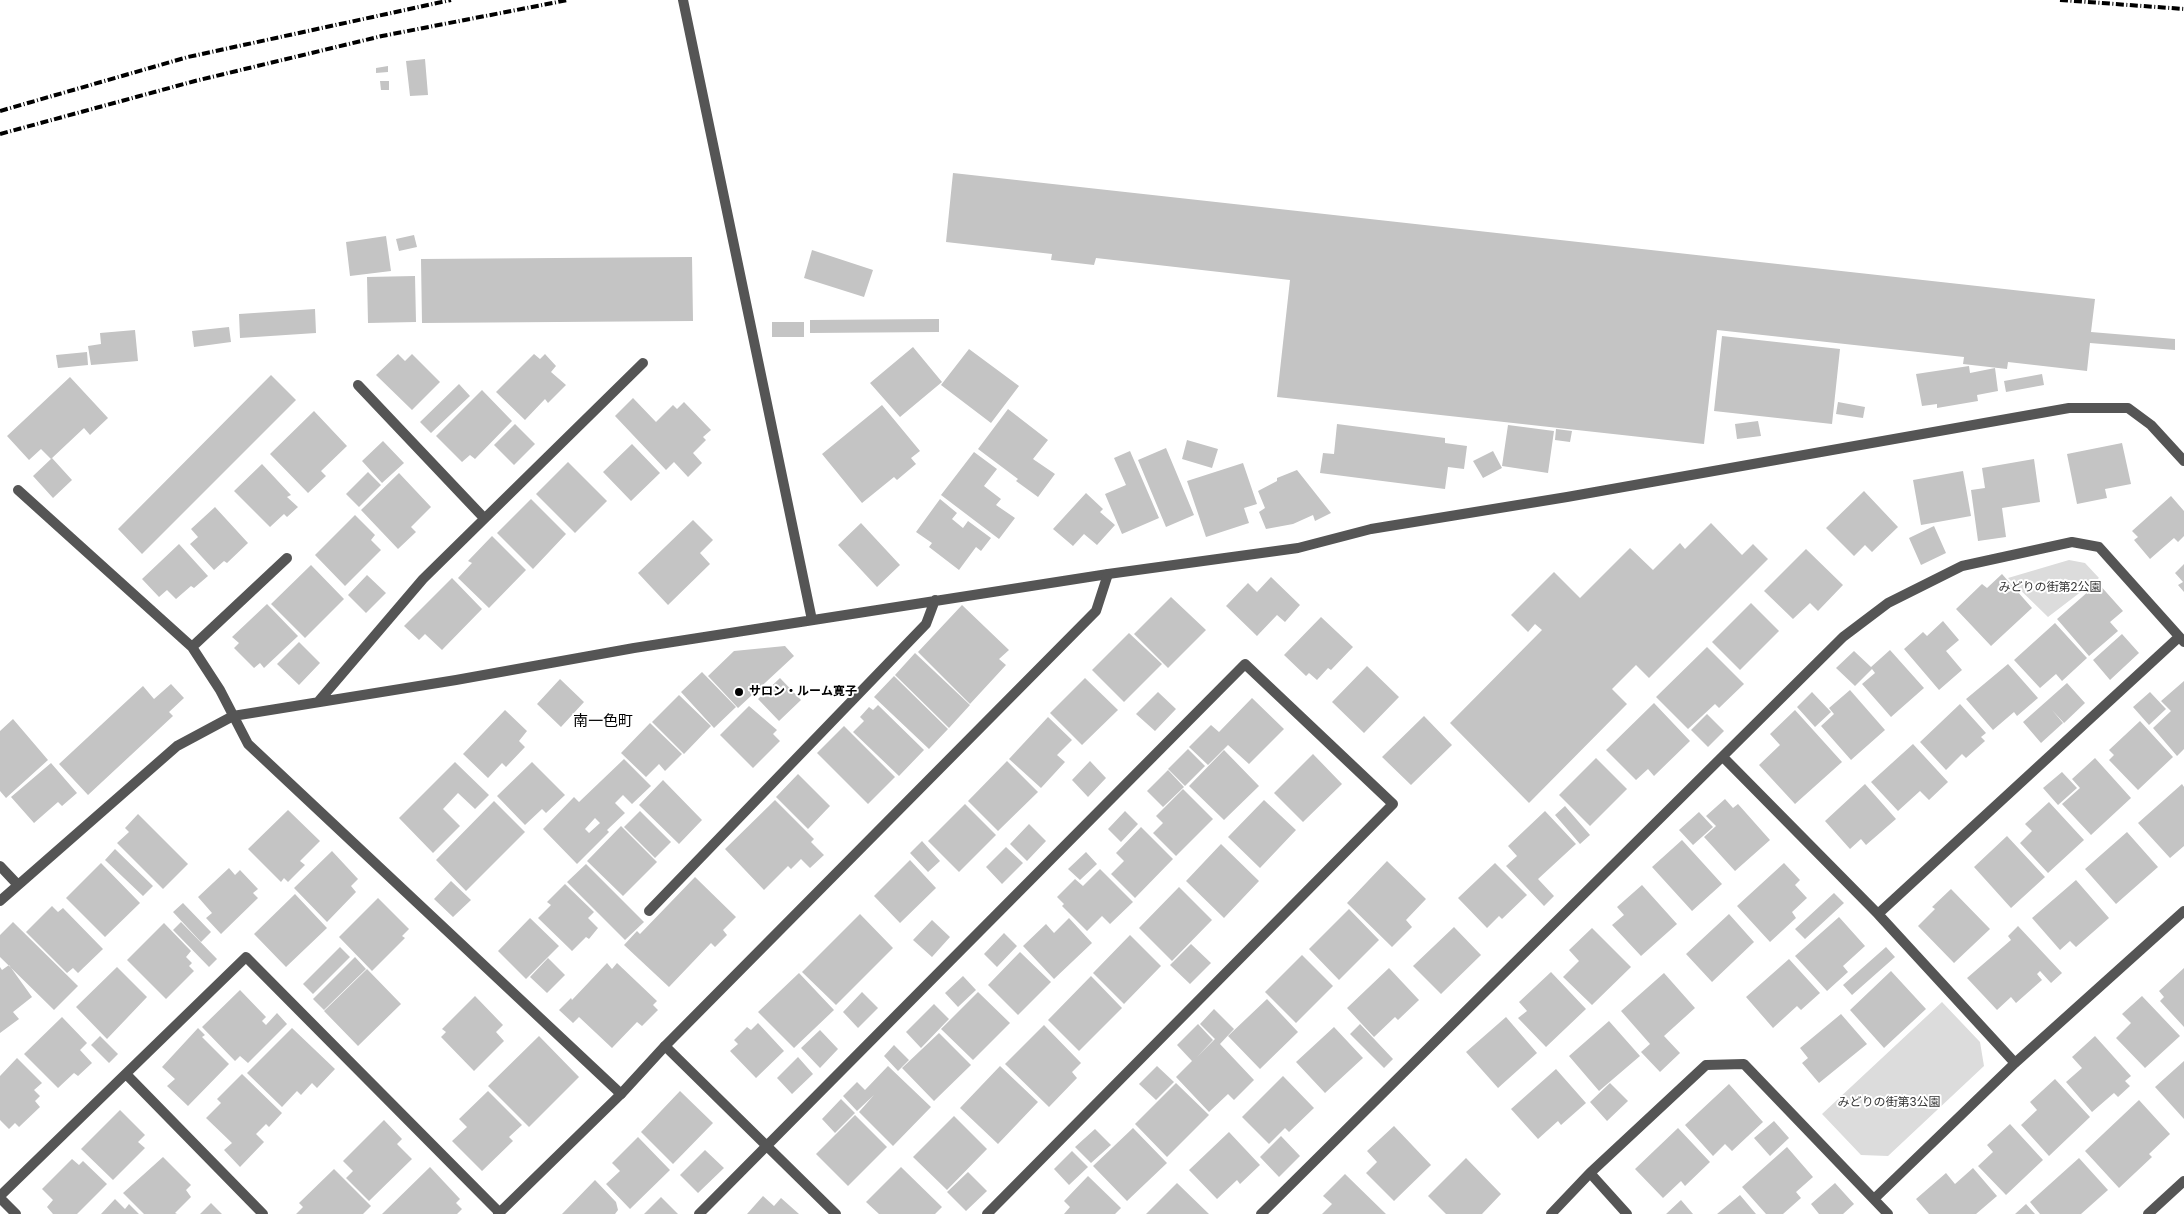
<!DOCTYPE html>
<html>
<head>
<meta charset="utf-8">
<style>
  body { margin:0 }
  canvas { display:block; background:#fff }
</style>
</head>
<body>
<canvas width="2184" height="1214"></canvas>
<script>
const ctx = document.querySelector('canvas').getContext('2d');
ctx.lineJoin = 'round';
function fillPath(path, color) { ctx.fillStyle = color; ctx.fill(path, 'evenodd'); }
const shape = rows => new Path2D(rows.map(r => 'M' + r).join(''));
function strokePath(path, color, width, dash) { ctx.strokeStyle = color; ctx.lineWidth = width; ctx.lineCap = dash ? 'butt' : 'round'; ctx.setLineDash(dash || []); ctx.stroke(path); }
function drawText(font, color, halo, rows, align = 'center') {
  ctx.font = font + ' Poppins,"Noto Sans JP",sans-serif'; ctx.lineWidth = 4; ctx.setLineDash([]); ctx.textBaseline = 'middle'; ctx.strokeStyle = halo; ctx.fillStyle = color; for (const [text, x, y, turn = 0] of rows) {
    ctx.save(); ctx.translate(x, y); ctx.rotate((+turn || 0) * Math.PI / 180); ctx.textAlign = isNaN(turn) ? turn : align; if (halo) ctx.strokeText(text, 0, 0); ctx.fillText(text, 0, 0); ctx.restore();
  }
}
fillPath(shape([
  [2069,560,2085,563,2099,578,2048,617,2008,578],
  [1942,1002,1980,1042,1984,1066,1888,1156,1861,1155,1822,1114]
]), '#dcdcdc');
fillPath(shape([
  [425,59,428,95,410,96,406,61],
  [388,66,388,72,376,73,376,68],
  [380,81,389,81,389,90,381,90],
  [953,173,2095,299,2091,332,2175,339,2175,350,2090,343,2087,371,2008,362,2007,369,1963,364,1964,357,1717,330,1704,444,1277,397,1290,280,1096,258,1094,265,1051,260,1052,254,946,242],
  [414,235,417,247,399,251,396,239],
  [386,236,391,271,350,276,346,242],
  [812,250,873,270,864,297,804,278],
  [692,257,693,321,422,323,421,259],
  [415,276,416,322,368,323,367,277],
  [315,309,316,333,240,338,239,314],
  [939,319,939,332,810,333,810,320],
  [772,322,804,322,804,337,772,337],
  [229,327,231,342,194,347,192,331],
  [135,330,138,361,91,365,88,346,101,344,100,333],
  [1722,336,1840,349,1832,424,1714,411],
  [913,347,942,382,900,417,870,383],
  [969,349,1019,386,991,423,941,385],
  [87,352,88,365,58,368,56,355],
  [398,354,405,361,412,354,440,382,412,410,376,375],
  [534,354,540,359,545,354,556,366,551,372,566,385,548,403,545,399,525,420,496,392],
  [1969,366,1970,373,1995,368,1998,391,1977,395,1978,401,1937,408,1937,404,1922,406,1916,374],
  [2042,374,2044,385,2006,392,2004,381],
  [271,375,296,400,142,554,118,529],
  [70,377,108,418,90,435,84,428,51,459,41,449,29,460,7,436],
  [459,384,470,396,431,433,420,422],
  [482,390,512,421,475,459,470,455,462,462,436,436],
  [633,398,656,422,673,405,677,409,684,402,711,430,703,437,706,440,693,453,702,463,688,477,674,462,666,470,615,416],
  [1838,402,1865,407,1863,418,1836,414],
  [882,405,920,451,911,458,916,464,897,480,894,477,862,503,822,454],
  [1008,409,1048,440,1033,459,1055,474,1038,497,1016,481,1018,479,978,449],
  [314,411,347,446,321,471,326,476,308,493,270,454],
  [1758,421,1761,436,1737,439,1735,424],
  [515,424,535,444,514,465,494,445],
  [1337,424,1445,438,1445,443,1467,446,1464,469,1448,467,1445,489,1320,473,1323,453,1334,454],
  [1508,425,1554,431,1548,473,1502,466],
  [1556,429,1572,431,1570,442,1555,440],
  [1187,440,1218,449,1212,468,1182,459],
  [383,441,404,463,382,483,362,461],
  [2122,443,2131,484,2105,489,2107,498,2077,504,2067,454],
  [632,444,660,473,631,501,603,472],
  [1166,448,1194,515,1166,527,1138,460],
  [1130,451,1159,518,1122,534,1105,494,1126,485,1114,458],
  [1493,451,1502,468,1483,478,1473,461],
  [974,452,997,469,984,486,1001,499,996,505,1015,518,999,539,941,495],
  [52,458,72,480,53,498,33,476],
  [2034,459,2040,502,2002,508,2006,537,1978,541,1971,490,1985,488,1982,468],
  [568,462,607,501,575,533,536,494],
  [1243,463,1257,504,1244,508,1249,523,1206,537,1187,481],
  [262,464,291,495,287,497,298,507,287,517,284,514,270,527,234,491],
  [1297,470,1331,513,1315,521,1313,515,1293,524,1266,529,1259,512,1265,508,1258,491,1277,481,1277,478],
  [1963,471,1971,516,1921,525,1913,480],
  [368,472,381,485,359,507,346,494],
  [399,473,431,507,411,527,416,532,398,549,361,510],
  [1864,491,1898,527,1872,552,1865,545,1854,556,1826,528],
  [1086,493,1103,509,1100,512,1115,525,1097,545,1084,534,1073,546,1053,529],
  [2171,496,2184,511,2184,536,2178,542,2174,538,2150,559,2134,540,2138,537,2132,531],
  [531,499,566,534,533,569,497,533],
  [940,499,957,513,952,519,963,528,968,521,991,538,981,551,976,547,959,570,929,547,932,543,916,532],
  [215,507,248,543,227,563,224,561,214,570,190,544,198,537,191,529],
  [355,515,375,535,371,540,381,550,345,586,315,555],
  [693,520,713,540,700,553,710,564,668,605,638,573],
  [861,523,900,565,877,587,838,545],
  [1711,523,1742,555,1753,544,1768,559,1649,678,1636,665,1612,689,1627,704,1529,803,1450,723,1542,630,1535,624,1528,632,1511,615,1554,572,1580,598,1630,548,1653,570,1680,543,1685,549],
  [1934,526,1946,553,1921,565,1909,538],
  [492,536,526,570,489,608,458,578,472,563,468,561],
  [179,544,208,576,194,588,191,586,176,599,167,590,159,597,142,579],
  [1806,549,1843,585,1818,611,1810,603,1793,619,1764,591],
  [2184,564,2184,592,2178,585,2183,582,2175,573],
  [311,565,344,599,305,638,271,604],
  [2002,574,2032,608,1991,646,1956,609,1982,584,1987,588],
  [367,575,386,593,366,613,348,595],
  [1271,577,1300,605,1285,622,1277,615,1257,636,1226,606,1248,583,1257,592],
  [452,578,482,609,442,650,425,634,419,640,404,626],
  [2098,583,2123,611,2110,622,2118,631,2089,656,2057,619],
  [1171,597,1206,630,1168,668,1134,634],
  [1751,603,1779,631,1740,670,1712,642],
  [267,604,298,636,264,668,260,663,254,668,234,648,239,643,232,637],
  [962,605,1009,650,999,659,1006,665,970,704,918,652],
  [1321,617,1353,647,1331,670,1328,668,1317,680,1309,673,1306,676,1284,655],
  [1943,621,1959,640,1946,651,1962,670,1939,690,1904,649,1923,632,1927,636],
  [2055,623,2087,658,2062,681,2056,674,2040,688,2014,660],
  [1129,633,1162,664,1124,702,1092,670],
  [2122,634,2139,653,2110,680,2093,660],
  [299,642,320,663,299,685,277,664],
  [785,646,794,656,738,708,708,676,734,651],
  [1707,647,1744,684,1719,708,1715,704,1688,729,1656,697],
  [1890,650,1924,688,1891,717,1862,684,1875,673,1872,669,1855,686,1836,668,1854,651,1871,667],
  [915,653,970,705,949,728,895,675],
  [2008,664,2038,698,2017,716,2014,712,1993,730,1966,699],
  [1367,666,1399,697,1364,733,1332,702],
  [702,672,736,707,714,728,681,692],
  [894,676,948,729,929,749,874,697],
  [780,678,801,700,779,721,758,699],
  [1085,678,1118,710,1082,745,1050,713],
  [560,679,584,702,561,727,537,704],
  [2184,681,2184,749,2177,756,2153,728,2171,711,2161,701],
  [2067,683,2085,703,2064,723,2052,710,2063,723,2041,743,2023,722],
  [171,684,184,698,169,712,173,716,88,795,59,764,143,686,154,699],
  [1850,690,1885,730,1851,760,1821,726,1834,714,1829,708],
  [1158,692,1176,709,1155,731,1136,714],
  [1812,692,1831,712,1815,727,1797,707],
  [2150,692,2166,709,2149,725,2133,707],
  [679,695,711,726,684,754,652,722],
  [1252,698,1284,729,1249,764,1228,745,1208,765,1189,747,1211,725,1219,732],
  [1654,703,1690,741,1654,776,1648,769,1636,780,1606,750],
  [1960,704,1986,733,1981,737,1985,741,1966,758,1962,754,1946,770,1920,742],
  [878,705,924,750,899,776,853,732,864,721,860,717,869,707,873,710],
  [749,706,777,730,773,734,780,741,753,768,720,735],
  [505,710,527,731,519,741,525,747,506,767,502,763,488,778,463,754],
  [1795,710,1842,762,1795,804,1759,765,1780,745,1770,734],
  [1707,714,1724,731,1708,747,1691,730],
  [1424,716,1452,745,1411,785,1382,757],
  [1048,717,1072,740,1057,755,1065,762,1041,788,1009,759],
  [13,719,48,760,6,798,0,791,0,731],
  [2140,721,2173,757,2138,790,2109,760,2114,755,2109,750],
  [650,723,682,754,665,771,659,764,646,777,621,753],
  [844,726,895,777,868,804,817,753],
  [1913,744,1948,782,1929,800,1920,791,1898,811,1871,782],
  [1188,749,1205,766,1185,786,1168,769],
  [1224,750,1259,786,1224,820,1189,786],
  [1313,754,1342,784,1303,822,1274,793],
  [1596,758,1627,789,1590,826,1559,795],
  [2095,758,2131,798,2091,835,2062,804,2080,788,2072,779],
  [624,759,651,786,632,804,623,795,615,803,625,813,607,830,609,832,577,864,543,829,574,797,579,802],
  [595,818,600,823,589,833,585,829],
  [1007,761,1038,792,998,831,968,801],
  [1090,761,1106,778,1088,797,1072,780],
  [455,762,489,795,475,809,458,793,443,809,460,826,433,853,399,818],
  [532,762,565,795,546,813,542,809,525,825,497,796],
  [51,763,77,793,62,806,58,802,34,823,11,797],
  [1168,770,1184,787,1163,807,1147,791],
  [2062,772,2077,788,2058,805,2043,788],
  [798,774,830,806,808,829,776,797],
  [663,780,702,820,679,844,639,805],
  [1865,784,1896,819,1866,845,1861,839,1850,849,1825,821],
  [2182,784,2184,787,2184,846,2170,858,2138,823],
  [1183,789,1213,819,1176,856,1153,833,1163,823,1156,816],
  [1725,799,1733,808,1738,804,1770,840,1735,871,1704,837,1716,826,1706,816],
  [775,800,814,839,811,842,824,855,810,868,801,859,791,869,788,866,764,890,725,849],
  [1264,800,1296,830,1260,868,1228,837],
  [494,801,525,832,466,891,436,860],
  [2049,802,2084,840,2048,873,2020,843,2032,831,2025,824],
  [965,804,996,835,959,872,928,841],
  [1565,806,1590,835,1580,844,1555,815],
  [288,810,320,841,300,861,305,865,288,882,284,878,281,882,248,849],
  [640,811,671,842,655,858,624,827],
  [1125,811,1138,824,1121,842,1108,829],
  [1545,811,1576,844,1538,879,1554,896,1544,906,1506,866,1517,856,1508,846],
  [1699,812,1713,827,1693,845,1679,830],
  [138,814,188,864,163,889,117,843,129,832,125,828],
  [1029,824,1046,841,1027,861,1010,844],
  [621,826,657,862,623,896,587,861],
  [1141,827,1173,859,1135,898,1111,874,1124,861,1116,853],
  [2127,832,2158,867,2116,904,2085,869],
  [2007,836,2045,877,2011,908,1974,867],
  [1682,840,1722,884,1692,911,1652,867],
  [922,841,940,861,928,872,910,853],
  [1221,844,1259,881,1224,918,1186,881],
  [1006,847,1023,863,1002,884,986,867],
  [115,849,153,886,143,896,105,860],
  [332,851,358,879,351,886,356,892,327,922,294,888],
  [1086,852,1097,864,1080,880,1068,869],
  [910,860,936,888,900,923,874,896],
  [1387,861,1426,899,1406,920,1412,927,1392,947,1347,903],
  [101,863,140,903,105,937,66,898],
  [1495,863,1527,895,1502,919,1499,916,1487,928,1458,898],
  [1784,863,1800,880,1795,885,1807,898,1792,912,1796,918,1770,942,1737,906],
  [586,864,644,922,625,940,567,882],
  [229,868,235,875,240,870,258,889,253,893,258,898,221,934,206,918,212,913,198,897],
  [1100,869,1133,902,1110,924,1102,916,1087,931,1062,906,1064,904,1057,897,1075,879,1083,886],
  [695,877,736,917,723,930,727,935,715,947,711,943,669,987,624,945,637,931,640,934],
  [2076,880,2109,918,2076,947,2070,941,2060,950,2032,918],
  [451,881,471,900,453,917,434,899],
  [565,884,594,912,588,918,598,928,589,939,586,937,572,951,538,918,551,905,547,902],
  [1642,885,1677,924,1641,956,1612,925,1624,915,1617,907],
  [1179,887,1212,920,1172,961,1139,928],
  [1951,889,1990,929,1954,963,1918,926,1935,909,1932,907],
  [1834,893,1844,903,1805,939,1795,929],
  [295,894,327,928,286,967,254,934],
  [378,898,409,929,402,936,405,938,372,971,339,937],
  [183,903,211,932,201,942,173,912],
  [52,906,58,912,63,908,103,949,78,973,73,968,67,973,26,932],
  [1349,909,1379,940,1339,980,1309,949],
  [860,914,893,948,836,1005,802,972],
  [1729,914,1754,942,1712,982,1686,954],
  [1839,917,1865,946,1843,966,1848,972,1827,991,1795,956],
  [530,918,559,946,526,979,498,951],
  [1069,918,1092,943,1054,979,1023,946,1046,924,1054,933],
  [932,920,950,937,932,957,913,940],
  [13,922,78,986,54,1010,0,957,0,935],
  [181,922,217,959,209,967,173,930],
  [164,923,191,951,186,957,192,963,189,966,194,971,166,999,127,960],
  [2018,926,2062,973,2051,983,2040,971,2037,974,2042,980,2016,1003,2011,997,1997,1010,1967,978,2011,940,2008,936],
  [1454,927,1481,955,1441,994,1413,966],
  [1592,928,1631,967,1592,1005,1563,977,1579,961,1569,950],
  [1004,933,1017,946,997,967,984,954],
  [1130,935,1161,966,1124,1004,1093,973],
  [1191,944,1211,963,1190,984,1170,965],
  [340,947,350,957,313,994,303,984],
  [1886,947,1895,957,1852,995,1843,985],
  [1020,952,1051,982,1018,1015,988,985],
  [1302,955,1333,986,1296,1023,1265,992],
  [355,957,366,969,324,1010,313,999],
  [548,958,565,975,547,993,530,977],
  [1789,959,1820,993,1801,1010,1797,1006,1773,1028,1746,997],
  [607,963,612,969,617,963,657,1001,653,1005,658,1010,642,1026,637,1022,612,1048,579,1017,573,1023,559,1010,571,998,572,1000],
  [9,965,32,997,13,1012,19,1019,0,1033,0,967,2,970],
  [117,967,147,997,107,1039,76,1007],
  [1389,968,1419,1000,1398,1020,1395,1017,1374,1037,1347,1008],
  [2184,968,2184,1027,2160,1001,2164,997,2159,991],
  [367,969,401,1004,358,1046,324,1011],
  [1891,971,1926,1009,1884,1048,1850,1010],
  [1551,972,1586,1009,1546,1047,1518,1018,1527,1011,1519,1002],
  [799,973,834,1010,794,1048,758,1012],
  [1664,973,1695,1008,1664,1036,1680,1053,1660,1072,1641,1052,1650,1044,1621,1011],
  [963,976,976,990,958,1007,945,993],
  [1091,976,1122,1008,1079,1051,1048,1020],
  [240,990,266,1017,262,1021,266,1025,277,1013,287,1024,248,1063,240,1056,235,1061,202,1027],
  [862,992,878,1008,858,1028,843,1012],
  [978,992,1010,1023,973,1060,941,1029],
  [475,996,503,1025,496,1032,504,1041,474,1071,441,1037,446,1032,442,1029],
  [2142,996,2180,1036,2145,1068,2116,1038,2131,1023,2122,1014],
  [1267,999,1298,1032,1260,1069,1228,1036],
  [934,1004,949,1019,921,1048,906,1032],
  [1214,1009,1234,1029,1220,1044,1254,1080,1234,1100,1228,1094,1209,1112,1176,1077,1192,1061,1177,1045,1198,1024,1213,1040,1197,1057,1215,1039,1200,1024],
  [1841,1014,1867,1044,1819,1083,1802,1063,1808,1058,1800,1048],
  [62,1017,87,1043,80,1050,92,1063,78,1076,74,1073,58,1088,24,1054],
  [1506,1017,1537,1053,1498,1088,1466,1052],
  [1609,1021,1640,1056,1599,1091,1569,1056],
  [758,1023,784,1051,756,1078,730,1051,738,1044,734,1040,747,1027,751,1030],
  [1360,1024,1393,1059,1384,1068,1350,1034],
  [1044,1025,1081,1063,1072,1072,1077,1078,1049,1107,1005,1064],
  [1334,1027,1363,1058,1325,1093,1296,1062],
  [198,1028,205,1035,202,1037,229,1064,188,1106,167,1086,175,1079,162,1067],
  [292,1028,335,1069,317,1088,312,1083,301,1095,297,1091,282,1107,247,1073],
  [820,1030,838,1049,820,1068,801,1048],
  [939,1033,971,1065,934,1101,902,1068],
  [100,1036,118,1054,109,1063,91,1045],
  [539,1036,579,1077,529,1127,488,1086],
  [2095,1036,2131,1076,2125,1081,2130,1086,2118,1097,2114,1093,2092,1112,2066,1082,2082,1068,2072,1057],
  [894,1045,909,1060,898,1071,884,1056],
  [798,1057,813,1074,792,1094,777,1078],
  [17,1058,42,1083,34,1090,40,1096,35,1101,40,1107,19,1127,15,1123,9,1129,0,1120,0,1076],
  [2184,1061,2184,1119,2155,1087],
  [888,1066,931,1107,893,1146,859,1112,874,1095,857,1111,843,1096,857,1082,865,1090],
  [1000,1066,1038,1102,998,1144,960,1108],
  [1157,1066,1174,1082,1156,1100,1139,1084],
  [1556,1069,1586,1103,1561,1125,1558,1121,1538,1139,1511,1109],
  [242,1074,282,1113,269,1127,266,1124,256,1134,264,1142,240,1167,224,1150,232,1143,206,1118,221,1103,217,1099],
  [1283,1076,1314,1108,1289,1132,1285,1128,1269,1144,1242,1117],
  [2055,1079,2090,1117,2049,1156,2021,1125,2037,1110,2030,1102],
  [1176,1083,1209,1115,1167,1157,1135,1124],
  [1610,1083,1628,1101,1607,1121,1590,1102],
  [1729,1084,1763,1122,1732,1151,1725,1144,1713,1156,1685,1125],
  [488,1091,522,1125,509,1137,513,1141,482,1171,452,1141,467,1127,459,1119],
  [680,1091,713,1123,673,1164,641,1132],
  [841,1099,855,1113,835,1133,822,1119],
  [2139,1100,2170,1134,2149,1154,2152,1157,2119,1188,2085,1151],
  [120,1110,145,1135,138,1142,145,1148,113,1180,81,1149],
  [855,1115,887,1147,848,1186,816,1154],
  [954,1116,987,1149,947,1190,913,1157],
  [384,1120,402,1139,397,1144,412,1159,369,1201,346,1178,353,1171,343,1161],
  [1774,1121,1789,1138,1770,1156,1754,1138],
  [2010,1124,2043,1160,2006,1195,1978,1166,1993,1152,1987,1145],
  [1394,1126,1431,1165,1394,1201,1366,1173,1377,1162,1367,1151],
  [1133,1128,1167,1163,1127,1201,1093,1166],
  [1678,1128,1710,1162,1685,1186,1681,1181,1663,1198,1635,1169],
  [1095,1129,1111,1145,1091,1163,1075,1147],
  [1229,1132,1260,1165,1240,1184,1237,1180,1217,1199,1189,1170],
  [1281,1136,1300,1156,1279,1177,1260,1157],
  [638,1137,670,1170,630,1209,606,1184,620,1171,612,1163],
  [1787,1147,1813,1177,1796,1192,1801,1198,1783,1214,1766,1214,1742,1187],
  [705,1150,724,1168,698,1193,680,1175],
  [1072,1151,1088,1167,1069,1185,1054,1169],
  [163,1157,191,1185,186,1190,191,1197,175,1213,177,1214,144,1214,123,1193],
  [1466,1158,1501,1194,1482,1214,1446,1214,1428,1196],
  [2079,1158,2108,1190,2081,1214,2040,1214,2030,1202],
  [72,1159,79,1165,83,1161,107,1184,77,1214,53,1214,47,1207,53,1200,42,1189],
  [430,1167,460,1199,456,1203,462,1209,457,1214,382,1214],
  [901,1167,942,1207,935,1214,879,1214,866,1202],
  [1973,1168,1997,1196,1976,1214,1929,1214,1916,1199,1946,1173,1955,1184],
  [334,1169,371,1206,363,1214,296,1214,303,1207,299,1203],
  [968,1172,987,1191,966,1211,947,1192],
  [1345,1174,1386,1214,1322,1214,1332,1204,1323,1196],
  [1088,1176,1121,1208,1115,1214,1064,1214,1070,1207,1064,1201],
  [595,1180,616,1202,618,1210,615,1214,562,1214],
  [1177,1183,1209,1214,1146,1214],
  [1835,1183,1854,1204,1843,1214,1819,1214,1811,1204],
  [1740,1195,1756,1214,1717,1214],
  [763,1196,774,1206,781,1198,799,1214,747,1214],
  [661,1197,678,1214,644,1214],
  [115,1199,125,1209,129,1204,139,1214,101,1214],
  [1681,1200,1693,1214,1666,1214],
  [211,1203,222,1214,200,1214],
  [2026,1204,2035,1214,2015,1214]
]), '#c4c4c4');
strokePath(shape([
  [683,0,812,620],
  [358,385,484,518],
  [18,490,192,647,220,690,248,744,621,1094],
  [192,647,287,558],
  [318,702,423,579,643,363],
  [1723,757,1878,914,2015,1063],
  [0,866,18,885],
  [0,901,177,746,233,716,456,680,634,648,1108,574,1298,548,1371,529,1567,497,2069,408,2128,408,2151,425,2184,461],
  [649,911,926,624,935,600],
  [1878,914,2179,637],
  [665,1046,836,1214],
  [126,1074,263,1214],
  [1590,1173,1627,1214],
  [0,1196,246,957,500,1213],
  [0,1198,16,1214],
  [1874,1199,2015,1063,2184,911],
  [699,1214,1245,664,1393,804,987,1214],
  [1261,1214,1843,637,1888,603,1962,566,2072,542,2099,547,2184,642],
  [1551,1214,1590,1173,1706,1065,1744,1064,1888,1214],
  [2148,1214,2184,1181]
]), '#555', 10);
strokePath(shape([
  [498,1214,621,1094,665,1046,1096,611,1108,574]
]), '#555', 10);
strokePath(shape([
  [2060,0,2184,9],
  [0,111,188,57,451,0],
  [0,134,195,81,382,36,568,0]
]), '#000', 4, [8, 2.5, 1, 2.5]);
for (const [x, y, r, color] of [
  [739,692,5,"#000"]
]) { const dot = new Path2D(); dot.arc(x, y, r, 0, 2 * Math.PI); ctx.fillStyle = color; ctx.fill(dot); strokePath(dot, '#fff', 2); }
drawText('12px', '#333', '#fff', [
  ["みどりの街第2公園",2050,588],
  ["みどりの街第3公園",1889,1103]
]);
drawText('bold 12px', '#000', '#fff', [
  ["サロン・ルーム寛子",749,692]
], 'left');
drawText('15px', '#000', '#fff', [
  ["南一色町",603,722]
]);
</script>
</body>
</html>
